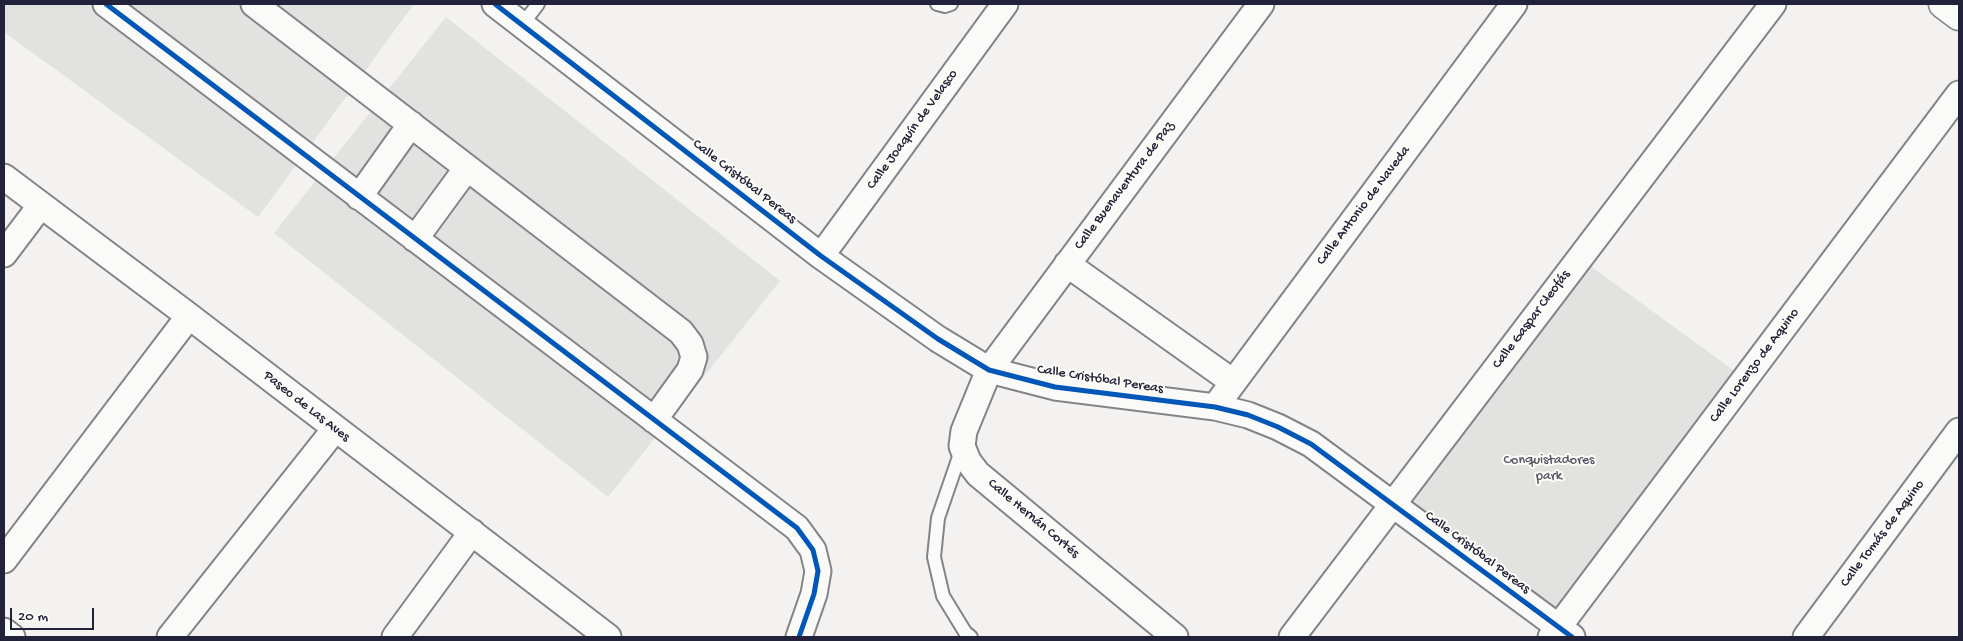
<!DOCTYPE html>
<html>
<head>
<meta charset="utf-8">
<style>
  body { margin:0 }
  #map { position:relative; width:1963px; height:641px; overflow:hidden; background:#f3f2f0; font-family:"Gochi Hand",sans-serif }
  canvas { display:block }
  .frame { position:absolute; inset:0; border:5px solid #22223b; pointer-events:none }
  .scale { position:absolute; left:10px; top:608px; width:84px; height:22px; box-sizing:border-box; border:2px solid #22223b; border-top:0; padding-left:6px; font-size:15px; line-height:18px; white-space:nowrap; color:#22223b; -webkit-text-stroke:4px #fdfcf7; paint-order:stroke }
</style>
</head>
<body>
<div id="map">
<canvas width="1963" height="641"></canvas>
<div class="frame"></div>
<div class="scale">20 m</div>
</div>
<script>
const ctx = document.querySelector('canvas').getContext('2d');
ctx.lineJoin = 'round';
function fillPath(path, color) { ctx.fillStyle = color; ctx.fill(path, 'evenodd'); }
const shape = rows => new Path2D(rows.map(r => 'M' + r).join(''));
function strokePath(path, color, width, dash) { ctx.strokeStyle = color; ctx.lineWidth = width; ctx.lineCap = dash ? 'butt' : 'round'; ctx.setLineDash(dash || []); ctx.stroke(path); }
function drawText(font, color, halo, rows, align = 'center') {
  ctx.font = font + ' "Gochi Hand",sans-serif'; ctx.lineWidth = 4; ctx.setLineDash([]); ctx.textBaseline = 'middle'; ctx.strokeStyle = halo; ctx.fillStyle = color; for (const [text, x, y, turn = 0] of rows) {
    ctx.save(); ctx.translate(x, y); ctx.rotate((+turn || 0) * Math.PI / 180); ctx.textAlign = isNaN(turn) ? turn : align; if (halo) ctx.strokeText(text, 0, 0); ctx.fillText(text, 0, 0); ctx.restore();
  }
}
fillPath(shape([
  [4,4,414,4,258,217,4,32],
  [446,17,780,281,608,497,274,233],
  [1581,259,1744,378,1564,618,1402,493]
]), '#e2e2e1');
const lane = shape([
  [937,4,945,6,951,4],
  [522,25,538,4],
  [962,448,938,518,934,557,943,596,965,632,971,637]
]);
const street = shape([
  [106,4,797,528,813,550,818,571,814,594,799,637],
  [254,4,681,332,690,344,694,357,690,370,654,420],
  [495,4,821,256,938,339,989,370,1055,387,1215,407,1248,415,1278,427,1311,444,1572,637],
  [4,177,189,316,608,637],
  [359,197,411,124],
  [415,239,467,168],
  [4,254,41,205],
  [821,256,1005,4],
  [1067,264,1233,382],
  [1215,407,1514,4],
  [4,560,189,316],
  [4,631,12,637],
  [170,637,335,429],
  [395,637,472,532],
  [1175,637,978,474,968,461,962,446,964,431,989,370,1261,4],
  [1292,637,1773,4],
  [1551,637,1959,94],
  [1806,637,1959,431]
]);
const secondary = shape([
  [1943,4,1959,16]
]);
strokePath(lane, '#848488', 16);
strokePath(street, '#848488', 29);
strokePath(secondary, '#848488', 31);
strokePath(lane, '#fafaf8', 12);
strokePath(street, '#fafaf8', 25);
strokePath(secondary, '#fafaf8', 28);
strokePath(shape([
  [106,4,797,528,813,550,818,571,814,594,799,637],
  [495,4,821,256,938,339,989,370,1055,387,1215,407,1248,415,1278,427,1311,444,1572,637]
]), '#0057b8', 5);
drawText('14px', '#22223b', '#fdfcf7', [
  ["Calle Joaquín de Velasco",913,130,-54],
  ["Calle Cristóbal Pereas",744,182,38],
  ["Calle Buenaventura de Paz",1125,186,-53],
  ["Calle Antonio de Naveda",1364,206,-53],
  ["Calle Gaspar Cleofás",1532,320,-53],
  ["Calle Lorenzo de Aquino",1755,366,-53],
  ["Calle Cristóbal Pereas",1100,380,9],
  ["Paseo de Las Aves",306,407,38],
  ["Calle Hernán Cortés",1033,519,40],
  ["Calle Tomás de Aquino",1883,534,-53],
  ["Calle Cristóbal Pereas",1477,553,37]
]);
drawText('14px', '#585769', '#fdfcf7', [
  ["Conquistadores",1549,461],
  ["park",1549,477]
]);
</script>
</body>
</html>
